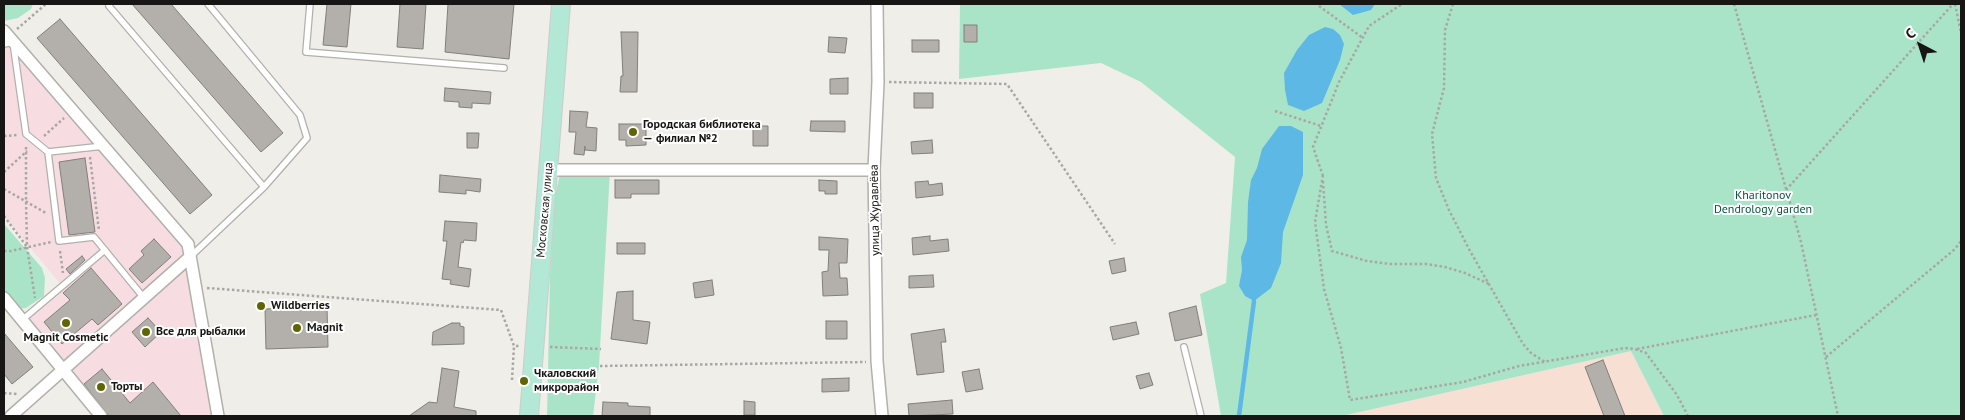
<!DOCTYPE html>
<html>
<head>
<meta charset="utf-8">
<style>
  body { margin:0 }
  #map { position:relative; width:1965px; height:420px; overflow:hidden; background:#f0eee9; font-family:"PT Sans",sans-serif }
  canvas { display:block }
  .frame { position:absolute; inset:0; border:5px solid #171614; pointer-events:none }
  .north { position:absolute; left:1895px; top:20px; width:50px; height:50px; -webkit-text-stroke:4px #fff; paint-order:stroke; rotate:320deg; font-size:14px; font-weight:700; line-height:20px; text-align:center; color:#171614 }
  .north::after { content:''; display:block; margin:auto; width:18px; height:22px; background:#171614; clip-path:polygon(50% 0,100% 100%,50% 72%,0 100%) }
</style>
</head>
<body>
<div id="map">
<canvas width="1965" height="420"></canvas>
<div class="frame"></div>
<div class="north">С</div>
</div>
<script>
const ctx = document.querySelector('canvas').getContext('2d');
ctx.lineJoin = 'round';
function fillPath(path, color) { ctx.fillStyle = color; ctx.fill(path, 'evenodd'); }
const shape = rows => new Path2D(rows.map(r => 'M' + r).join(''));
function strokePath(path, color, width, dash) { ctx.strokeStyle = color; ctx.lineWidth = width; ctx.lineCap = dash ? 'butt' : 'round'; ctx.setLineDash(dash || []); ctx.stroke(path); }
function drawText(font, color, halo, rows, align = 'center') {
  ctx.font = font + ' "PT Sans",sans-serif'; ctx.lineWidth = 4; ctx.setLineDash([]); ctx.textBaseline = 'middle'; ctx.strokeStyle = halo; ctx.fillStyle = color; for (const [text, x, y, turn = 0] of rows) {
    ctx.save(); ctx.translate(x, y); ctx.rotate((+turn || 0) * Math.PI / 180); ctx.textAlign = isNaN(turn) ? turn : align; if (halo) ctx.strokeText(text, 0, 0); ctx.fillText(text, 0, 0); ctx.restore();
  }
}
fillPath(shape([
  [4,32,188,244,217,416,101,416,22,320,62,286,4,216]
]), '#f7dde2');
fillPath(shape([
  [1631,351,1664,416,1342,416]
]), '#f7dfd4');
fillPath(shape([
  [4,4,33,4,31,9,18,18,4,21],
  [960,4,1961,4,1961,416,1664,416,1631,351,1342,416,1221,416,1200,294,1226,283,1235,157,1141,82,1101,63,959,79],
  [610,171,599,366,593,416,547,416,550,276,555,197,560,174],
  [4,224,42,268,45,278,44,296,26,308,17,309,4,294]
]), '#a9e4c8');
fillPath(shape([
  [1339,4,1375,4,1371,10,1353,15],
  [1325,27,1333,29,1340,35,1344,44,1340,60,1322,103,1304,111,1288,105,1285,90,1284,73,1297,50,1309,35],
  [1279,126,1291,126,1303,132,1303,175,1283,232,1281,263,1271,288,1254,301,1245,296,1239,286,1242,270,1241,257,1247,240,1248,202,1251,180,1257,168,1262,149]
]), '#5eb8e5');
strokePath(shape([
  [1239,416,1254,301]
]), '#5eb8e5', 4.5);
const building = shape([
  [132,4,171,4,283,133,261,152,132,4],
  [327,4,351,4,347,47,323,45,327,4],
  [400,4,426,4,423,49,397,47,400,4],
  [448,4,514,4,509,59,445,52,448,4],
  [60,19,212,195,190,214,37,38,60,19],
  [964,25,977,25,977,42,964,42,964,25],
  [621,32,638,32,637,92,620,92,621,76,623,76,621,32],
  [829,37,847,38,845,53,828,52,829,37],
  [912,40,939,40,939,52,912,52,912,40],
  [848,78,848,94,830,94,830,79,848,78],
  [445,88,491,92,490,104,472,103,472,108,459,107,459,102,444,101,445,88],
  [914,93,933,93,933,108,914,108,914,93],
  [570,111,588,112,586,127,597,128,596,151,585,150,585,146,584,155,574,154,576,132,569,132,570,111],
  [811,121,845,121,845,132,810,131,811,121],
  [619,124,646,124,646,145,626,146,626,140,619,140,619,124],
  [753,126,768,126,768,146,753,146,753,126],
  [467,133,479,133,478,148,467,148,467,133],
  [932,140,933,153,912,154,911,142,932,140],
  [85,158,95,232,69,235,59,162,85,158],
  [440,175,481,179,480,192,466,190,466,194,439,192,440,175],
  [615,180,659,180,659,194,631,194,631,198,615,198,615,180],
  [819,180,837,181,837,194,825,194,825,191,819,191,819,180],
  [928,181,929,185,942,183,943,195,916,198,915,182,928,181],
  [445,221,477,223,476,241,464,240,463,243,461,242,458,267,471,269,469,287,450,284,451,280,442,279,447,241,443,241,445,221],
  [930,236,930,241,948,239,949,251,913,255,912,238,930,236],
  [819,237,848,239,847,263,839,263,840,278,847,278,848,295,823,296,822,272,828,271,829,250,819,250,819,237],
  [154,239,171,257,142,283,129,269,144,255,141,251,154,239],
  [617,243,645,243,645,254,617,254,617,243],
  [82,256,85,260,70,274,66,269,82,256],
  [1124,258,1126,271,1112,274,1109,261,1124,258],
  [91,268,122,304,98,325,92,319,62,344,44,322,70,300,63,293,91,268],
  [933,275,934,287,909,288,909,276,933,275],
  [712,280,714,295,695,298,693,283,712,280],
  [633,291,633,320,650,322,647,344,611,339,617,292,633,291],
  [1196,306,1202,335,1175,341,1169,313,1196,306],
  [327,307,328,347,266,349,265,309,327,307],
  [148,318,161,332,145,347,132,332,148,318],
  [826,321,847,321,847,339,826,339,826,321],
  [1136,322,1139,334,1113,340,1110,327,1136,322],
  [452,323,460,323,460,326,464,327,464,344,432,345,433,332,452,323],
  [944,329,946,342,941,342,944,372,917,375,911,334,944,329],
  [4,333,33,367,12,384,4,374,4,333],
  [1603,360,1625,416,1604,416,1585,367,1603,360],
  [442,368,459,371,454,407,476,411,476,416,409,416,429,402,437,403,442,368],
  [102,369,130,403,153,382,181,416,109,416,84,384,102,369],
  [979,369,983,389,966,392,962,372,979,369],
  [1149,373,1153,385,1140,389,1136,376,1149,373],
  [849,378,849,391,822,392,822,379,849,378],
  [952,400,953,414,909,416,908,404,952,400],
  [744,401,755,402,755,415,744,415,744,401],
  [603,402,628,403,628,406,650,407,650,416,602,416,603,402]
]);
fillPath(building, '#b3b0ab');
strokePath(building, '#827f7b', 1);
const service = shape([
  [208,4,300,115,307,138,264,187],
  [310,4,306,52,504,68],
  [109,6,264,187,190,257],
  [4,44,13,42,26,134,48,152],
  [104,146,48,152,59,241,94,237,144,298],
  [22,320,105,250],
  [1184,347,1201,416]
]);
const minor = shape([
  [877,4,878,82,874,170,877,361,882,416],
  [4,31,188,244,218,416],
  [548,170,874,170],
  [4,298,101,416],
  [11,416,190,257]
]);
const primary = shape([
  [529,416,561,4]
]);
strokePath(service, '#b2b0ab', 8);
strokePath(minor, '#b2b0ab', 14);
strokePath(primary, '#cccccb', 20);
strokePath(shape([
  [1453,4,1445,30,1444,88,1432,134,1436,178,1449,210,1470,251,1523,344,1531,353,1545,362],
  [1734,4,1801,242,1838,416],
  [1955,4,1961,33],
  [1319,6,1363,38],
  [17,29,46,4],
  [889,82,1007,84,1115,244],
  [1275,111,1321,126],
  [4,136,18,135],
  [44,136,64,118],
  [26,147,26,201,27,247,35,298],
  [90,157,99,231],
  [4,172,27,151],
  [1323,175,1315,222,1324,289,1341,348,1350,400,1463,382,1519,366,1625,348,1635,349,1646,353,1677,395,1688,416],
  [1323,176,1313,147,1339,82,1369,26,1402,4],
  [1323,181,1326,225,1332,251,1367,261,1390,264,1426,264,1445,267,1465,273,1489,284],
  [4,189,46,213],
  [1786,190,1953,4],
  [4,216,27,247],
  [4,251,11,251,51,242],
  [60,251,63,273],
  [207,288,501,310,514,346,519,346],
  [550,347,601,349],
  [1637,349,1816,315],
  [1826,357,1955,249,1961,241],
  [600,366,866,362],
  [512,380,514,346],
  [4,393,17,394]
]), '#a9a7a3', 2.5, [2.5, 2.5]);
strokePath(service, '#fff', 5.5);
strokePath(minor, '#fff', 11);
strokePath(primary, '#b3e7d6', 18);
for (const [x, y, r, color] of [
  [633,132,5,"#5f6502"],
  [261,306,5,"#5f6502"],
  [66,323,5,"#5f6502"],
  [297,328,5,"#5f6502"],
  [146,332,5,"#5f6502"],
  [524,381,5,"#5f6502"],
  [101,387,5,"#5f6502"]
]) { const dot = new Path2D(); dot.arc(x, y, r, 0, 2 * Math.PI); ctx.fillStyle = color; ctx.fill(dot); strokePath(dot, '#fff', 2); }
drawText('bold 12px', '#171614', '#fff', [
  ["Городская библиотека",643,125],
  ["— филиал №2",643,139],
  ["Wildberries",271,306],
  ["Magnit",307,328],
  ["Все для рыбалки",156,332],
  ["Magnit Cosmetic",66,338,"center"],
  ["Чкаловский",534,374],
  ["микрорайон",534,388],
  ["Торты",111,387]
], 'left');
drawText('12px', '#06553c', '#fff', [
  ["Kharitonov",1763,196],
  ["Dendrology garden",1763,210]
]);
drawText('12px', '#171614', '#fff', [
  ["Московская улица",545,210,-85],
  ["улица Журавлёва",875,210,-91]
]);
</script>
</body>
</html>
